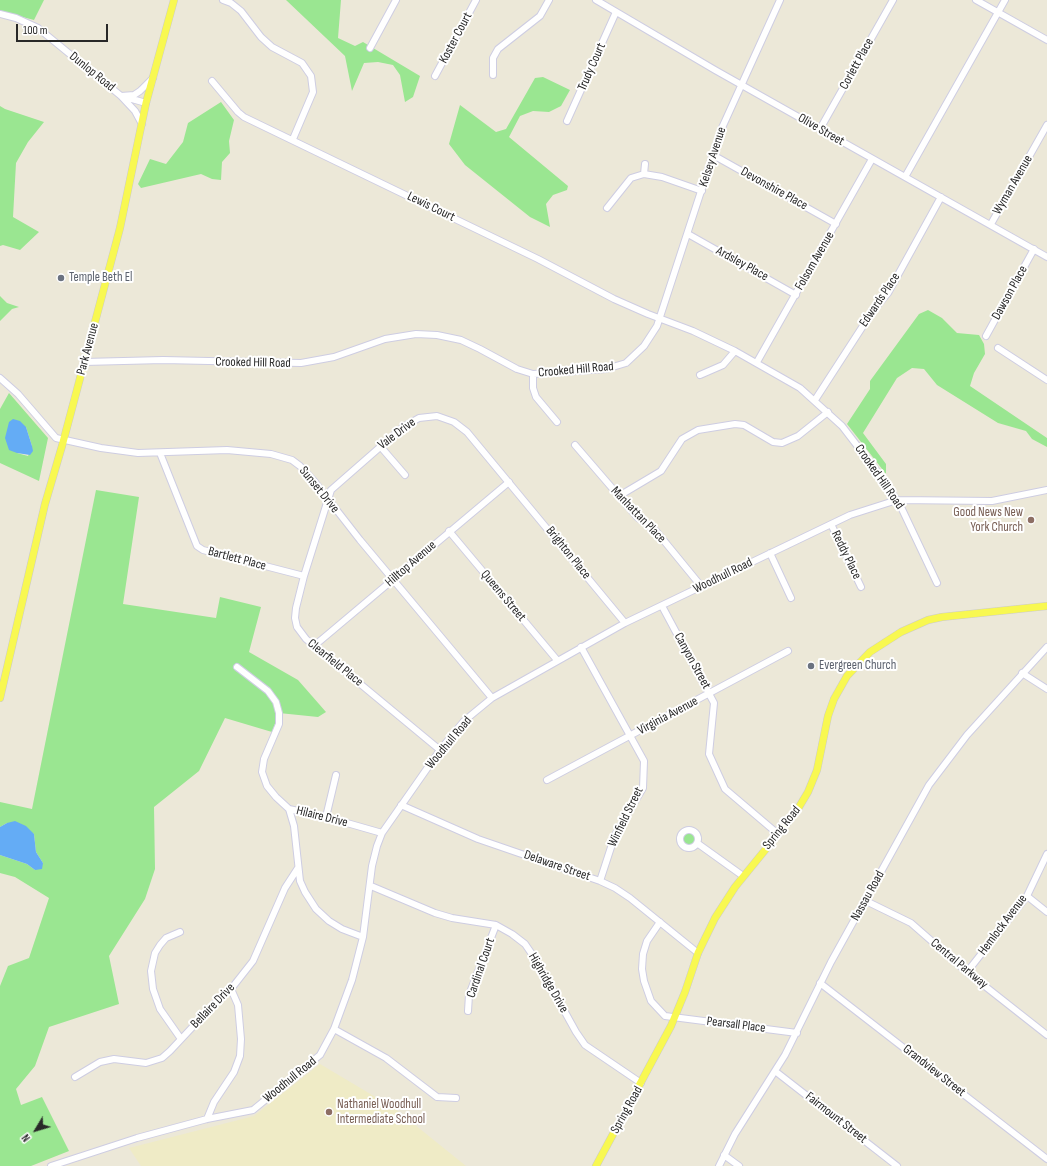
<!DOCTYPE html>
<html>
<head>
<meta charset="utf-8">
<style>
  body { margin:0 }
  #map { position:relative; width:1047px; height:1166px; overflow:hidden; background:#ece8d8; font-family:"Sofia Sans Condensed",sans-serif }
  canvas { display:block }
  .north { position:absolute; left:16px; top:1110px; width:40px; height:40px; -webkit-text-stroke:3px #fff; paint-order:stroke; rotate:232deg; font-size:11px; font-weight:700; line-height:16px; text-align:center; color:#282828 }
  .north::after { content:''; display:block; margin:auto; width:14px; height:18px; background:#282828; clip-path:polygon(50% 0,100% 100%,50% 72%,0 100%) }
  .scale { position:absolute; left:16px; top:24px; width:92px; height:18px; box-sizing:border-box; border:2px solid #282828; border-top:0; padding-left:5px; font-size:12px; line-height:14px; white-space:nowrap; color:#282828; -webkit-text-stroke:3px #fff; paint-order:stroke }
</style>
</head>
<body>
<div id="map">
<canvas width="1047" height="1166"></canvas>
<div class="north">N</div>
<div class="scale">100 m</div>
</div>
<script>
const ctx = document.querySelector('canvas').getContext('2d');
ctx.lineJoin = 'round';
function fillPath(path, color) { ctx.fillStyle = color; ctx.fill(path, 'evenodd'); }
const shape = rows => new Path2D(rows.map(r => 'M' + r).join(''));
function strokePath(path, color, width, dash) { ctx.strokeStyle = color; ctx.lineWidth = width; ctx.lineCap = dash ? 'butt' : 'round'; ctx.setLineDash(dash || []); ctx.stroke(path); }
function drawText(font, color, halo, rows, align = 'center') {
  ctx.font = font + ' "Sofia Sans Condensed",sans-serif'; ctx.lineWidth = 4; ctx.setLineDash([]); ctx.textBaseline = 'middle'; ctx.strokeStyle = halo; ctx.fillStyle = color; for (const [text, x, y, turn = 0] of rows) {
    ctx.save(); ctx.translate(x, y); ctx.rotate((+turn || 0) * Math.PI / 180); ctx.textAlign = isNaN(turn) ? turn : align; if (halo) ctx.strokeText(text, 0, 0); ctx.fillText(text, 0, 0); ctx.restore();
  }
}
fillPath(shape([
  [320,1064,394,1108,466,1166,141,1166,129,1148,254,1116]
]), '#efebc6');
fillPath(shape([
  [0,0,44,0,34,20,0,11],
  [286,0,341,0,338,38,355,46,363,42,420,76,413,97,405,102,400,75,393,65,378,62,364,63,352,91,345,56],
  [543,77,570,90,561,106,549,112,533,111,520,116,509,137,568,186,567,190,553,195,546,204,550,227,530,217,465,165,449,144,460,105,496,132,506,129,535,78],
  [221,102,234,120,229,141,230,153,222,162,221,180,212,179,201,174,141,188,138,184,150,159,166,164,183,142,188,123],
  [0,106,5,109,44,122,28,142,16,163,13,217,39,232,20,250,3,245,0,246],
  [0,296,7,303,19,307,12,309,0,321],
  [928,310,942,318,957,333,979,335,984,344,985,354,974,373,970,386,1047,438,1047,447,1032,439,1026,431,998,423,937,385,924,369,912,368,897,378,863,433,886,464,886,474,847,424,870,389,870,381,919,314],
  [9,393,48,438,39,481,0,463,0,409],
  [26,427,32,446,28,456,17,453],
  [96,490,139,497,123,604,216,618,220,597,261,607,249,652,298,680,326,712,318,717,279,713,272,732,225,718,199,771,154,807,155,869,145,899,109,956,119,1004,49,1027,35,1066,16,1089,21,1105,42,1097,69,1151,31,1166,0,1166,0,986,8,966,29,958,49,898,15,877,0,873,0,855,27,864,35,870,43,863,36,852,34,834,7,823,0,827,0,802,32,809],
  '682 839a7 7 0 1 1 14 0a7 7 0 1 1-14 0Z'
]), '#9ae691');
fillPath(shape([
  [13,419,20,421,26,427,32,446,33,451,30,455,17,453,9,450,5,438,9,422],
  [15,821,26,826,34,834,36,852,43,863,42,869,35,870,27,864,0,855,0,827,7,823]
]), '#64acf5');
const minor = shape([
  [223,0,231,3,241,11,261,37,272,47,302,63,311,76,313,92,293,139],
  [596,0,715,70,1047,257],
  [976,0,1047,40],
  [0,14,16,18,38,28,121,96,135,111,142,124],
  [370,48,396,0],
  [493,75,493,58,498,49,540,16,549,0],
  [435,76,476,0],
  [212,81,238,112,244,117,538,259,614,299,648,314,693,331,735,351,800,388,842,426,885,482,901,507,937,583],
  [121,96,134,95,140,91,153,78],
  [125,97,146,103],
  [567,121,616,12],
  [820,129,893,0],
  [713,155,836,224],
  [644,174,645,164],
  [905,177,1005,0],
  [607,208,631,178,644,174,662,177,702,191],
  [991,224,1047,125],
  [688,234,796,295],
  [986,336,1034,249],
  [998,348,1047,380],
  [84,362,163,360,301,363,334,357,385,339,416,334,437,335,461,340,480,349,517,369,533,374,606,369,626,363,644,346,657,326,721,130,780,0],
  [757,362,872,159],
  [533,374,533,388,536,397,557,422],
  [700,375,723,365,735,351],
  [0,378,18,394,56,438,101,448,138,453,227,450,271,454,292,460,300,466,314,481,360,540,492,698],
  [815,400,872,312,888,293,941,197],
  [575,445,637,517,656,531,701,586],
  [380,446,405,475],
  [160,453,197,546,203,550,304,576],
  [619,496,661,471,682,439,698,430,735,424,744,425,773,442,782,443,798,436,828,412],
  [831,524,861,587],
  [449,531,557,660],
  [770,553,791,598],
  [662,606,714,703,709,754,725,789,778,834],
  [314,646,509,482],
  [581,647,644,761,643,788,615,835,600,881],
  [237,667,268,691,276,702,279,713,279,724,264,759,262,772,267,786,276,797,289,809,326,817,382,833],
  [1022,673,1047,689],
  [440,750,306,639,297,627,295,618,296,608,304,576,331,490,403,427,419,418,437,416,454,422,467,432,625,623],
  [547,780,788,651],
  [401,805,478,839,600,881,615,888,630,898,698,953],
  [289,809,294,826,300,881,305,892,316,909,329,921,342,929,363,937],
  [326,817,336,775],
  '680 839a9 9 0 1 1 18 0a9 9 0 1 1-18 0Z',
  [697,843,743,876],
  [371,886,435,913,452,918,496,925,512,934,525,944,536,960,576,1032,585,1045,641,1083],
  [1027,896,1047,912],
  [866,901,911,923,967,972,1047,1035],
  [660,922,647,941,643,954,642,969,644,981,651,1001,665,1016,797,1033],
  [180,932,166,938,160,945,155,953,151,971,153,989,160,1009,181,1039],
  [967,972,1027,896,1047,854],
  [820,983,1047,1159],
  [468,1011,469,995,496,925],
  [334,1029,386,1058,437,1097,456,1098],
  [775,1071,897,1166],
  [75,1077,100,1062,114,1059,146,1063,162,1058,170,1051,214,1004,231,989,253,961,285,888,298,868],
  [207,1119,214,1102,234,1072,240,1056,241,1039,238,1005,231,989],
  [724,1155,739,1166],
  [51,1166,137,1138,207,1119,253,1110,320,1055,334,1029,352,980,363,937,372,866,377,846,382,833,440,750,464,721,492,698,625,623,850,515,897,500,992,501,1047,490],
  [719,1166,735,1134,785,1055,831,962,929,785,967,735,1047,647]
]);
const major = shape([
  [0,698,45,504,62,446,120,228,146,103,174,0],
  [596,1166,671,1026,685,992,698,953,715,918,735,887,796,812,808,792,817,770,828,716,834,699,847,676,870,652,901,632,928,620,942,617,1047,606]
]);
strokePath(minor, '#cecde2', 8);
strokePath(major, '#cbcbcb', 8);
strokePath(minor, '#fff', 6);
strokePath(major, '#f8f851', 7);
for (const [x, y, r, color] of [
  [61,278,4,"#6b7280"],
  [1031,520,4,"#8d6e63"],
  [811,666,4,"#6b7280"],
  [329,1112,4,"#8d6e63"]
]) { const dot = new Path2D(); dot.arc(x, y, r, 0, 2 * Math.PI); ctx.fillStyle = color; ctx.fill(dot); strokePath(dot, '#fff', 1.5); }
drawText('13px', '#282828', '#fff', [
  ["Koster Court",456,38,-62],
  ["Corlett Place",857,64,-61],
  ["Trudy Court",592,67,-66],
  ["Dunlop Road",92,72,39],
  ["Olive Street",821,130,30],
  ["Kelsey Avenue",713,157,-72],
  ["Wyman Avenue",1013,185,-60],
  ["Devonshire Place",774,189,29],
  ["Lewis Court",431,207,26],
  ["Folsom Avenue",815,261,-60],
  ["Ardsley Place",742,264,29],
  ["Dawson Place",1010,293,-61],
  ["Edwards Place",880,300,-56],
  ["Park Avenue",88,349,-75],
  ["Crooked Hill Road",253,363,1],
  ["Crooked Hill Road",576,370,-5],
  ["Vale Drive",397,434,-37],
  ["Crooked Hill Road",879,477,55],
  ["Sunset Drive",319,490,51],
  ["Manhattan Place",638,515,46],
  ["Brighton Place",568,553,51],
  ["Reddy Place",846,555,64],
  ["Bartlett Place",237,559,15],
  ["Hilltop Avenue",411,564,-41],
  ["Woodhull Road",723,576,-26],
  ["Queens Street",503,596,50],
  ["Canyon Street",692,661,61],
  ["Clearfield Place",335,663,39],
  ["Virginia Avenue",668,716,-28],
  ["Woodhull Road",449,743,-50],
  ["Hilaire Drive",322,817,14],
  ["Winfield Street",626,817,-64],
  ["Spring Road",782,828,-51],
  ["Delaware Street",557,866,19],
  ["Nassau Road",868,896,-61],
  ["Hemlock Avenue",1003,925,-53],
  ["Central Parkway",959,964,40],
  ["Cardinal Court",481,968,-71],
  ["Highridge Drive",548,983,60],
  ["Bellaire Drive",213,1006,-46],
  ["Pearsall Place",736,1025,7],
  ["Grandview Street",934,1071,38],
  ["Woodhull Road",290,1080,-39],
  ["Spring Road",627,1110,-61],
  ["Fairmount Street",836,1118,38]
]);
drawText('13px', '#5b616d', '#fff', [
  ["Temple Beth El",69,278],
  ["Evergreen Church",819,666]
], 'left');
drawText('13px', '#785e54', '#fff', [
  ["Good News New",1023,513],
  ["York Church",1023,528],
  ["Nathaniel Woodhull",337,1105,"left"],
  ["Intermediate School",337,1120,"left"]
], 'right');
</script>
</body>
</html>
